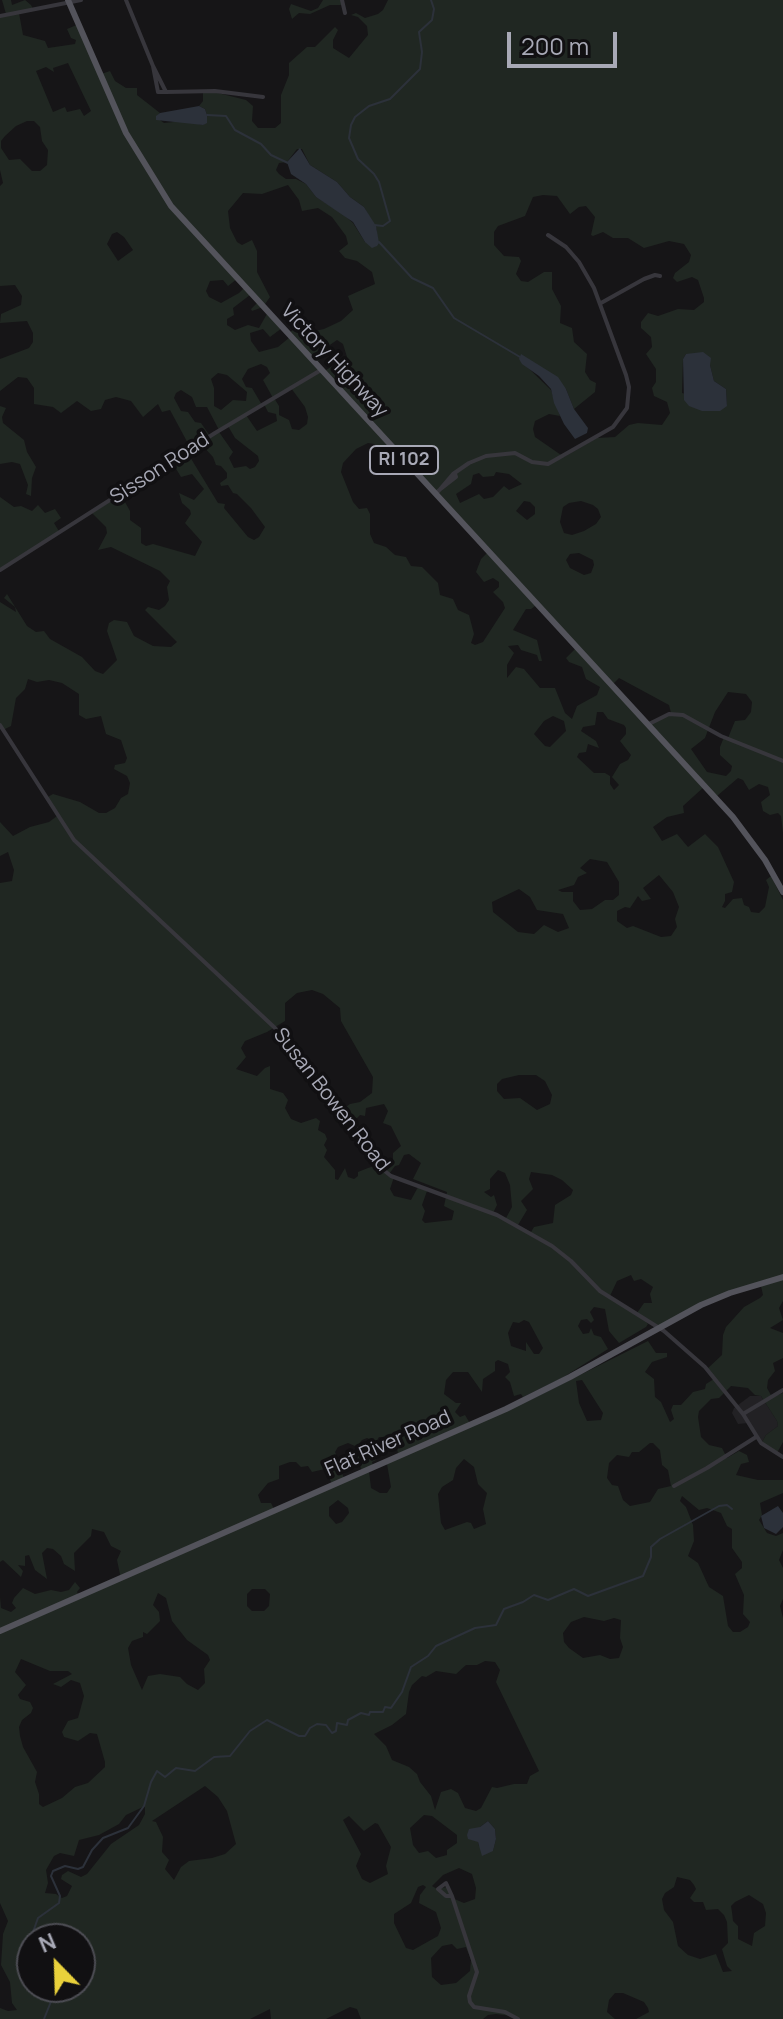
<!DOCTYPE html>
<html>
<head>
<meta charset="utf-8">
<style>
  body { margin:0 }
  #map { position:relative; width:783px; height:2019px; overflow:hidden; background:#161517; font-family:Manrope,sans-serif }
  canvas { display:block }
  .north { position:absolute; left:16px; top:1923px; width:80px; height:80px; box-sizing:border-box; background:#111012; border:2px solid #4d4d54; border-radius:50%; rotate:337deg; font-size:22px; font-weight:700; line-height:32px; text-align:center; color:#a8a9b6 }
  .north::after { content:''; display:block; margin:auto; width:28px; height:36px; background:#e9d13b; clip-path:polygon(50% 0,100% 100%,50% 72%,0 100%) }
  .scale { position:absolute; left:507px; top:32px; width:110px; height:36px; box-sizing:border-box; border:4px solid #a8a9b6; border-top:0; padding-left:10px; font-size:24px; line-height:28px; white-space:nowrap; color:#a8a9b6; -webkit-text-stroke:6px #111012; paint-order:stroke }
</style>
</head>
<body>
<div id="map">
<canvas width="783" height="2019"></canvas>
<div class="north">N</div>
<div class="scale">200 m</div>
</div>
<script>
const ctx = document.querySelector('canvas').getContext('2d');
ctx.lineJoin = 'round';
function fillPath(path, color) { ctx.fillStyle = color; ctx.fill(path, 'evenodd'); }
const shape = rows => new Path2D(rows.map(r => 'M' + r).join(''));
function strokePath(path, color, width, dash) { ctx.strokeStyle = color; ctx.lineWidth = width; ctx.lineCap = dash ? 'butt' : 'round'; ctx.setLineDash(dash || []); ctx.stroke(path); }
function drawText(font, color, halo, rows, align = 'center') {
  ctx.font = font + ' Manrope,sans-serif'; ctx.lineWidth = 7; ctx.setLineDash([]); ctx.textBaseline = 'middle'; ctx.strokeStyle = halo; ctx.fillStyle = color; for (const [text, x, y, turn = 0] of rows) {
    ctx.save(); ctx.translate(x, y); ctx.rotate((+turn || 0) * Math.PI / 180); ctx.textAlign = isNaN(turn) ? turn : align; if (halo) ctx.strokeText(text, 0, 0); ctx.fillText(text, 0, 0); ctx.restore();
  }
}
fillPath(shape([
  [750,1396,761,1396,777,1421,778,1426,766,1435,762,1442,748,1423,738,1424,732,1413,734,1408]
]), '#222124');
fillPath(shape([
  [2,0,11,0,12,5,25,0,31,5,33,9,19,13,23,35,45,41,48,48,75,44,76,40,71,38,67,29,79,24,101,74,110,71,115,81,126,88,137,88,137,95,160,113,156,117,164,123,183,121,203,125,207,120,207,115,205,109,199,106,203,101,203,92,210,91,246,100,253,106,252,121,258,128,275,128,281,123,281,95,289,75,289,63,307,47,315,47,335,27,338,30,333,40,333,48,349,58,368,35,367,26,358,17,351,15,356,13,365,18,378,14,383,10,388,0,783,0,783,833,781,816,778,813,770,815,763,811,761,802,770,795,768,787,759,784,749,790,743,780,738,778,717,796,705,786,683,806,684,813,667,817,653,827,662,841,677,834,688,847,705,834,718,847,734,882,732,892,725,894,725,901,722,907,725,908,733,899,742,898,744,905,749,907,751,912,759,913,765,907,769,887,766,880,771,876,783,900,783,1301,779,1308,783,1320,770,1328,783,1333,783,1358,773,1363,775,1371,768,1380,767,1388,772,1397,783,1393,783,1442,777,1453,762,1442,766,1435,778,1426,777,1421,761,1396,755,1395,748,1388,731,1386,719,1398,711,1399,699,1411,698,1417,701,1437,709,1445,722,1448,727,1458,739,1451,747,1455,749,1462,741,1464,736,1475,758,1480,783,1480,783,1493,760,1503,762,1515,759,1520,767,1533,776,1536,783,1533,783,1550,779,1560,783,1568,783,1599,780,1606,783,1618,783,2019,636,2019,649,2012,648,2008,644,2002,623,1993,615,1993,609,2000,607,2012,615,2019,515,2019,512,2016,496,2014,488,2015,483,2019,361,2019,357,2009,350,2007,326,2019,271,2019,270,2009,250,2019,0,2019,0,2008,8,2011,17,2010,12,2003,10,1982,1,1965,3,1934,8,1921,0,1903,0,1597,1,1608,11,1612,16,1608,12,1603,14,1598,23,1588,35,1594,51,1590,61,1592,69,1590,75,1582,80,1588,77,1592,80,1598,121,1579,117,1560,121,1551,111,1546,104,1532,92,1529,91,1536,74,1553,75,1571,64,1564,61,1556,53,1549,47,1548,42,1553,47,1579,35,1570,29,1555,25,1556,25,1566,18,1565,23,1571,21,1577,3,1560,0,1562,0,883,12,881,14,870,8,852,0,856,0,822,13,836,30,827,49,822,57,816,46,798,53,794,80,802,99,813,106,813,115,808,121,798,128,794,130,783,127,776,114,769,115,765,125,763,127,758,121,740,106,734,101,716,86,719,79,715,79,694,62,683,49,680,37,682,28,679,25,689,16,698,11,726,3,730,0,725,0,602,16,612,15,607,4,598,7,594,27,626,36,632,44,631,50,639,82,657,95,671,103,674,117,660,107,631,109,623,114,620,127,622,134,636,153,646,171,647,177,642,145,610,148,607,159,610,165,606,169,600,167,587,170,581,160,571,111,547,98,550,107,533,106,527,92,513,121,495,130,511,130,520,141,528,141,543,146,546,153,544,195,556,202,542,185,523,191,514,190,510,182,503,179,493,194,500,204,489,192,474,181,477,172,462,187,452,218,503,225,504,224,508,248,537,254,540,259,537,265,527,251,508,237,494,233,493,228,485,221,486,220,483,227,478,227,473,221,466,216,465,213,457,201,444,191,449,170,410,162,412,158,404,143,417,131,401,116,397,105,400,101,409,91,411,77,401,61,413,53,407,34,404,34,388,27,378,18,377,0,391,0,359,29,348,33,342,33,333,27,321,0,323,1,314,21,305,22,296,15,285,0,286,0,186,3,183,0,170,0,15,6,14],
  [68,63,91,111,84,116,80,109,67,112,65,107,53,112,36,71,46,67,54,72,53,68],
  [27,121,34,121,40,127,42,141,48,150,47,165,40,171,32,171,20,159,9,160,1,148,1,141,5,136,16,126],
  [297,149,302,149,310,165,337,182,350,197,364,207,377,230,377,236,365,242,353,223,343,214,316,197,306,184,296,179,286,179,279,174,276,170,279,163,287,162],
  [288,185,299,200,302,211,318,208,332,217,346,236,348,244,339,251,345,258,357,261,372,272,375,284,348,296,353,310,341,321,324,329,310,332,300,324,288,334,290,337,278,347,259,352,251,341,250,333,263,329,270,337,282,328,268,312,259,328,248,325,235,330,227,325,227,319,234,315,233,308,250,295,258,302,251,309,252,311,263,307,270,297,257,272,257,251,252,240,242,245,237,242,230,228,228,211,243,193,262,194],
  [543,195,557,196,570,214,579,207,586,206,595,217,591,235,593,236,603,232,613,238,628,238,644,248,669,241,684,244,691,255,689,262,675,273,673,278,677,282,692,277,698,280,704,298,704,302,694,310,678,309,658,316,648,313,641,322,641,328,651,337,652,347,646,354,656,369,656,382,652,388,654,396,667,402,670,413,662,425,638,423,629,425,615,437,597,438,564,457,535,437,533,429,535,421,549,414,560,416,551,390,519,359,566,389,574,409,595,392,596,383,590,380,585,372,587,354,574,342,572,328,560,323,561,306,552,289,552,272,544,272,528,282,521,281,516,274,521,261,519,257,504,256,494,245,494,232,498,226,525,216,533,197],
  [117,232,124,237,133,250,118,261,107,244,112,234],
  [237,279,245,287,239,293,221,303,209,297,206,291,210,281,223,280,228,286],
  [337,340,343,344,347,357,323,372,315,363,327,355,324,349],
  [686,354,710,365,714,381,726,389,727,406,682,393,683,359],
  [261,364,267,367,270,373,263,380,273,398,264,404,268,412,276,414,277,421,257,431,246,415,262,405,252,388,246,387,242,379,248,369],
  [218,373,227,375,247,392,246,401,233,400,221,410,214,406,214,388,211,379],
  [291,388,305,407,308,417,307,424,299,430,292,429,289,420,279,415,279,406,274,398],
  [181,390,192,397,196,407,207,407,219,430,228,426,235,438,258,456,259,461,255,467,250,469,246,466,234,468,229,458,233,452,219,432,210,436,201,423,195,422,188,412,181,411,174,398,176,393],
  [368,443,374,444,389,458,396,452,488,552,481,559,476,572,484,582,493,578,499,582,499,587,493,592,503,602,505,608,483,642,475,645,471,643,474,634,469,615,458,610,453,599,440,595,438,583,422,567,411,566,406,557,395,555,386,547,374,543,370,534,370,514,367,508,359,509,353,502,341,472,343,463,356,449],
  [496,472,509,474,522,484,509,490,504,486,493,497,484,499,479,494,460,503,456,494,471,484,473,475,479,473,483,477,494,476],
  [524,501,530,502,535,507,535,514,527,520,516,511],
  [581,501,593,505,598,509,601,517,596,524,584,531,572,535,564,533,560,522,563,507,569,503],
  [579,553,593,560,594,565,591,573,584,575,570,568,566,560,570,554],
  [538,604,577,647,566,658,569,662,582,667,586,679,600,687,597,695,577,706,572,719,565,713,555,688,540,688,524,669,516,667,507,678,507,665,514,653,508,646,518,645,521,650,537,655,539,661,542,661,537,640,513,630,526,609,531,609],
  [619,678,669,705,671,713,648,722,613,684],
  [728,692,746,694,752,702,751,712,745,720,735,721,728,738,724,737,720,747,720,755,732,766,731,771,726,776,707,772,691,749,705,738,715,712],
  [597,712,603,712,608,719,624,725,626,728,626,734,620,741,631,755,628,760,620,764,612,777,619,785,614,790,610,784,610,776,605,773,594,773,577,757,579,753,586,752,588,744,599,748,596,741,581,731,583,727,595,725],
  [553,716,564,721,566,731,550,747,545,746,534,734,544,721],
  [590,859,607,862,619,882,619,895,613,900,605,900,592,909,580,910,573,901,573,892,562,892,558,890,574,885,578,877,587,873,580,868],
  [659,875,673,892,679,907,675,919,677,927,671,936,661,937,633,926,627,928,617,921,617,911,625,907,630,908,638,896,642,901,651,899,643,888],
  [519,889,530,897,537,910,563,914,569,928,558,932,544,925,534,934,518,932,493,912,492,902],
  [312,990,323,994,340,1008,341,1021,373,1077,372,1093,360,1102,350,1104,343,1109,353,1122,360,1115,365,1116,366,1108,384,1104,388,1111,383,1123,391,1126,401,1146,393,1153,393,1160,383,1169,378,1165,368,1168,358,1172,358,1176,354,1179,348,1177,345,1168,338,1180,335,1179,335,1170,324,1157,327,1150,324,1145,327,1139,325,1134,318,1130,320,1121,316,1118,301,1123,291,1119,285,1108,288,1100,283,1093,270,1089,270,1066,265,1068,257,1076,236,1069,246,1057,241,1048,245,1041,267,1032,285,1021,285,1003,297,993],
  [519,1075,536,1075,545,1081,552,1095,550,1104,537,1110,520,1098,504,1099,497,1091,497,1084,502,1079],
  [409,1154,421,1163,413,1179,447,1192,444,1206,454,1211,452,1220,425,1223,422,1220,425,1211,422,1205,427,1191,418,1187,411,1200,394,1196,390,1189,394,1177,389,1174,395,1166,399,1165,404,1155],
  [498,1170,505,1173,510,1185,512,1207,506,1218,493,1213,497,1205,494,1195,491,1197,484,1192,490,1189,490,1179],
  [531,1172,552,1175,562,1180,573,1190,571,1195,555,1205,553,1223,534,1227,531,1232,518,1225,527,1210,521,1201,533,1189,529,1179],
  [631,1275,634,1281,641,1279,653,1287,650,1294,652,1303,644,1303,637,1313,610,1296,617,1281],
  [761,1286,763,1295,760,1298,744,1307,726,1327,723,1335,722,1355,707,1369,714,1379,706,1384,705,1389,693,1392,681,1405,673,1405,671,1410,674,1419,670,1422,661,1402,655,1397,654,1379,645,1372,652,1362,667,1357,667,1353,656,1353,648,1341,528,1401,471,1425,465,1415,460,1417,455,1412,461,1403,456,1403,444,1394,446,1380,453,1372,468,1372,482,1392,483,1379,495,1371,495,1362,498,1360,508,1364,510,1372,505,1377,510,1382,514,1396,521,1394,523,1397,562,1378,608,1349,601,1337,594,1335,591,1328,589,1333,583,1334,578,1326,581,1320,587,1319,591,1323,594,1320,590,1312,594,1307,605,1309,609,1331,619,1343,646,1327,648,1324,646,1322,658,1329,728,1295],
  [524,1320,529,1322,543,1348,539,1354,534,1354,526,1342,526,1351,511,1346,508,1333,513,1322,519,1323],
  [582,1380,603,1413,601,1420,587,1421,579,1403,576,1381],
  [379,1437,390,1437,396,1444,399,1458,387,1464,391,1487,387,1493,380,1493,371,1488,369,1471,374,1469,372,1462,376,1460,375,1457,363,1452,359,1444,362,1440,367,1438,376,1442],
  [348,1443,355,1446,362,1473,345,1480,342,1473,343,1461,338,1459,335,1452,338,1447],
  [650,1443,653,1443,660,1450,662,1465,668,1470,671,1486,658,1489,650,1502,630,1506,623,1500,618,1486,612,1485,607,1478,609,1463,617,1455,629,1457,632,1452,639,1452],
  [464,1459,474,1467,478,1484,487,1493,483,1509,486,1524,474,1529,471,1523,467,1522,445,1530,441,1523,438,1494,442,1487,453,1480,456,1468],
  [290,1462,296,1462,301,1467,308,1466,312,1472,325,1469,333,1486,275,1511,271,1503,261,1503,258,1495,268,1483,279,1479,279,1466],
  [682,1496,699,1510,707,1508,721,1513,727,1526,732,1529,732,1548,742,1562,742,1568,735,1574,744,1595,743,1614,750,1622,748,1627,740,1632,733,1632,728,1626,723,1596,709,1587,698,1563,688,1556,694,1541,693,1525,686,1507,680,1501],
  [338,1500,348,1508,349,1513,342,1522,336,1524,329,1516,329,1507],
  [252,1589,265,1589,270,1594,269,1606,264,1611,252,1611,247,1606,247,1594],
  [158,1593,166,1598,172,1621,187,1640,208,1655,210,1660,204,1669,205,1683,198,1690,187,1684,180,1677,160,1674,148,1676,142,1690,131,1665,128,1648,132,1641,143,1637,143,1632,147,1634,160,1621,159,1612,153,1605],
  [584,1617,604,1621,614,1618,621,1620,620,1638,623,1647,619,1658,610,1659,600,1655,583,1658,569,1648,564,1642,563,1633,571,1622],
  [21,1659,50,1671,68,1671,72,1674,53,1684,61,1687,71,1680,80,1683,84,1696,78,1718,68,1721,62,1732,64,1737,78,1741,90,1733,97,1734,105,1762,105,1767,88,1783,75,1787,62,1798,43,1807,39,1804,39,1794,35,1782,37,1772,23,1747,20,1736,19,1727,22,1720,31,1713,33,1708,30,1702,20,1699,18,1695,26,1685,15,1672],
  [485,1661,495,1662,500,1670,496,1682,539,1771,530,1776,527,1784,514,1784,497,1788,492,1787,481,1808,476,1811,465,1808,458,1793,451,1789,441,1792,435,1810,431,1796,420,1782,417,1774,409,1767,392,1760,386,1746,374,1734,392,1725,406,1714,409,1692,412,1685,422,1676,426,1677,436,1671,456,1674,466,1665,477,1665],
  [205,1786,218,1797,227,1811,236,1844,225,1854,212,1858,189,1861,181,1867,174,1880,165,1869,169,1860,162,1852,163,1837,156,1822,152,1821],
  [145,1806,145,1814,139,1825,111,1844,87,1874,81,1877,68,1871,62,1875,61,1879,72,1886,67,1896,62,1898,56,1894,45,1893,48,1883,46,1870,54,1856,60,1853,74,1856,79,1840,99,1835,119,1824,126,1815],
  [424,1815,432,1816,457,1835,457,1843,447,1850,447,1855,436,1858,428,1851,419,1853,413,1845,410,1828],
  [349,1816,364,1831,375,1823,378,1824,391,1847,386,1866,388,1874,370,1883,362,1879,356,1866,361,1854,343,1820],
  [488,1821,495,1829,496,1839,493,1851,479,1846,478,1842,480,1827],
  [459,1868,472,1874,476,1888,475,1899,464,1903,452,1898,447,1887,437,1889,432,1886,443,1875],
  [677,1877,690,1880,694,1885,696,1889,690,1898,694,1902,703,1902,706,1910,718,1909,724,1915,727,1922,728,1943,722,1949,727,1966,732,1971,723,1972,716,1954,700,1959,688,1955,678,1946,673,1922,664,1910,662,1899,665,1893,674,1887],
  [423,1885,426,1887,420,1895,419,1903,436,1912,441,1928,438,1936,413,1950,406,1948,394,1923,394,1914,411,1903,418,1887],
  [749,1895,763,1904,766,1913,765,1926,754,1933,752,1946,738,1939,738,1926,733,1921,732,1912,731,1906,735,1902],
  [32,1939,80,1939,80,1987,32,1987],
  [452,1944,457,1949,466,1947,471,1960,470,1971,456,1983,441,1985,432,1977,431,1958,442,1946],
  [323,0,344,0,344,5,330,5,310,14,299,13,292,19,289,9,291,4,311,11,318,8],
  [0,406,6,408,2,417,3,423,24,440,27,452,36,467,32,478,31,496,26,494,28,485,20,464,12,462,0,464],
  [0,497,14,507,21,506,32,511,38,505,45,513,55,509,61,518,54,523,60,533,0,570]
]), '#202722');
fillPath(shape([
  [199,106,205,109,207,115,207,123,203,125,156,120,156,116,160,113],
  [300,148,310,165,337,182,350,197,364,207,376,226,379,243,377,246,372,248,365,242,353,222,316,197,306,184,291,174,287,162],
  [703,352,711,358,710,365,714,381,726,389,727,406,720,411,702,411,689,406,684,400,683,359,686,354],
  [521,354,558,377,566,389,574,409,588,428,587,433,575,439,564,424,554,403,551,389,539,376,522,364,519,359],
  [778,1506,783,1513,783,1527,776,1534,764,1528,761,1516],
  [488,1821,495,1829,496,1839,493,1851,482,1856,478,1842,468,1839,467,1835,469,1829,480,1827]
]), '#2c313a');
strokePath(shape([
  [207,115,226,116,235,130,261,144,271,155,288,163],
  [374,225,383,226,390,221,379,182,374,174,358,159,349,138,351,125,355,117,369,106,390,99,420,69,422,52,419,32,432,20,434,9,431,0],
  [379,242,412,278,433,288,454,318,520,357],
  [35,1939,33,1932,38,1918,59,1903,60,1896,51,1876,53,1871,65,1866,78,1869,83,1867,92,1850,103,1838,128,1828,144,1806,151,1782,157,1771,165,1777,176,1768,195,1771,214,1757,230,1756,250,1731,267,1720,299,1736,305,1736,310,1728,317,1724,326,1725,332,1733,336,1731,337,1723,347,1725,348,1720,361,1713,369,1715,370,1712,383,1712,385,1707,391,1708,402,1692,411,1667,428,1656,436,1646,475,1628,496,1625,504,1609,523,1602,534,1595,548,1600,574,1589,588,1596,643,1576,651,1557,651,1547,660,1539,719,1506,727,1505,732,1509],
  [44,2019,52,1999,49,1987]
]), '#2c313a', 2);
strokePath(shape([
  [126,0,153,66,158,92,166,92],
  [342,0,345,13],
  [0,16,81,0],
  [153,66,166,92,215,91,263,97],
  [601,303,644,279,655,275,660,276],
  [438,491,456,477,455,474],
  [436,494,453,474,469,463,486,456,515,453,532,462,548,464,613,427,627,408,629,387,626,375,594,288,579,262,566,247,548,235],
  [0,570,215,433,321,370],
  [649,724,669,714,683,715,721,736,783,761],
  [0,725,74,840,275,1028,349,1116,381,1168,391,1176,497,1215,552,1246,571,1261,600,1291,664,1331,705,1367,743,1414,761,1443,783,1457],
  [743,1414,783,1390],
  [674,1486,707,1468,756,1437],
  [452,1896,446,1896,438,1889,446,1883,452,1896,477,1972,469,1996,470,2002,474,2007,505,2012,518,2019]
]), '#37363c', 4);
strokePath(shape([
  [68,0,126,133,171,206,733,817,765,860,783,892],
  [0,1631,506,1409,570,1377,701,1305,730,1293,783,1277]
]), '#53535b', 6);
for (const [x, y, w] of [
  [404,460,68]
]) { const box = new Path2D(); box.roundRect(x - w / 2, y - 14, w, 28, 6); ctx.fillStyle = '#111012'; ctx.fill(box); strokePath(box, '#a8a9b6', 2); }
drawText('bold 18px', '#a8a9b6', null, [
  ["RI 102",404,460]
]);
drawText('20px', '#a8a9b6', '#111012', [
  ["Victory Highway",334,361,47],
  ["Sisson Road",160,469,-33],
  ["Susan Bowen Road",331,1100,52],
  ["Flat River Road",388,1444,-24]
]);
</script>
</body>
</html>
